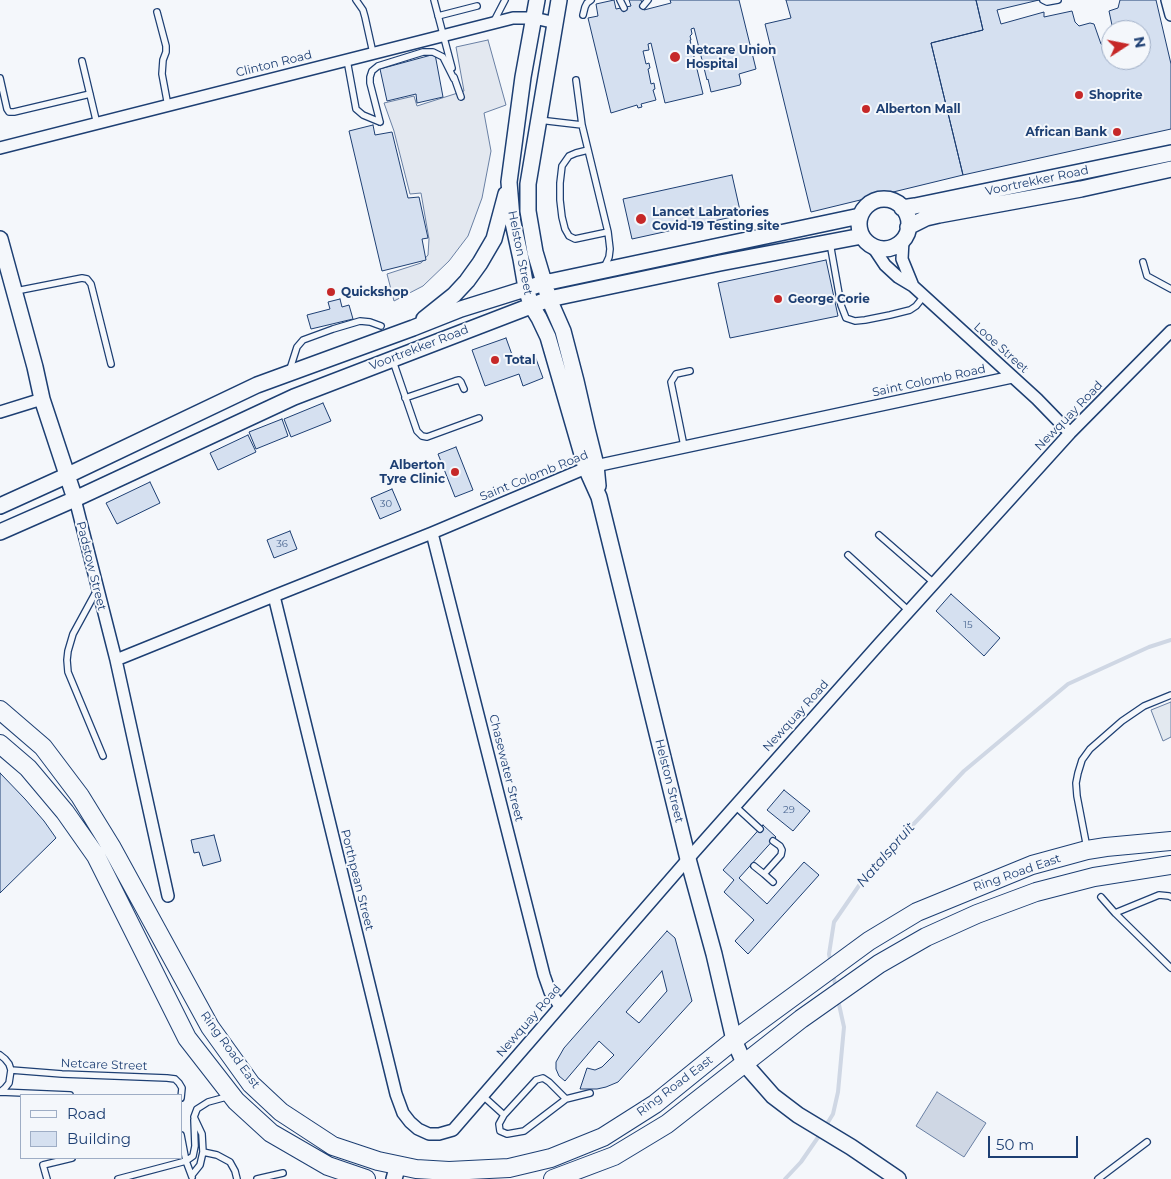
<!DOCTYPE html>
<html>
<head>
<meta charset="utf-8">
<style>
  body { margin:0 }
  #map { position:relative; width:1171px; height:1179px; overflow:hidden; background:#f4f7fb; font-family:Montserrat,sans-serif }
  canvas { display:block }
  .legend { position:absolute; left:20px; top:1094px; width:162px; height:65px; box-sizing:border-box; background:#f4f7fb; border:1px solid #9eadc5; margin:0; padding:6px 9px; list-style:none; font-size:15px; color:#1d3f73 }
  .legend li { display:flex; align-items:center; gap:10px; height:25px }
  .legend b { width:25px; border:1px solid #9eadc5 }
  .north { position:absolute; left:1101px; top:20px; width:50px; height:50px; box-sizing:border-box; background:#f4f7fb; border:1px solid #9eadc5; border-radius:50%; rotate:79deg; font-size:14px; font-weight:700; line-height:20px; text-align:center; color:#1d3f73 }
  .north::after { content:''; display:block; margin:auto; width:18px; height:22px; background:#c62828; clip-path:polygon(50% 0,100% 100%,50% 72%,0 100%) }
  .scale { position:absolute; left:988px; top:1136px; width:90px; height:22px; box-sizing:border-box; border:2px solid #1d3f73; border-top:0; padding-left:6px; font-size:15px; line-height:18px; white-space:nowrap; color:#1d3f73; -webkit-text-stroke:4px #f4f7fb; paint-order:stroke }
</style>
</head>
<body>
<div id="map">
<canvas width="1171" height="1179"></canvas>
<ul class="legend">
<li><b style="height:6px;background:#f4f7fb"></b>Road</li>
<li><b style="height:14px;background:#d5e0f0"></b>Building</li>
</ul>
<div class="north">N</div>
<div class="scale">50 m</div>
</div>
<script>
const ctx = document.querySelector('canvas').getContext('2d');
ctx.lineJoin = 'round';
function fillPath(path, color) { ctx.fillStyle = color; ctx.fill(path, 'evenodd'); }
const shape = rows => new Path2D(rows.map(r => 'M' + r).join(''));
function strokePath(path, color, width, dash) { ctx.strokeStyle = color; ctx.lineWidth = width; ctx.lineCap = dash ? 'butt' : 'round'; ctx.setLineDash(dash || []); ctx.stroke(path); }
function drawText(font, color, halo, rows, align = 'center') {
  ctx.font = font + ' Montserrat,sans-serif'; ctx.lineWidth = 4; ctx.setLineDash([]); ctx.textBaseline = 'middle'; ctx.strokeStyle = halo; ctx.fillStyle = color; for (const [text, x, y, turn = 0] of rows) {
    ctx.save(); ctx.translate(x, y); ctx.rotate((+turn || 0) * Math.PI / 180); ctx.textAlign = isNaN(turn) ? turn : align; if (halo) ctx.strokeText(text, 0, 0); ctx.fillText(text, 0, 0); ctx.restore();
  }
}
const green = shape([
  [1171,702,1171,737,1163,741,1151,710,1171,702]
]);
fillPath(green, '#e3e9f0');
strokePath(green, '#687fa3', 1);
const parking = shape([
  [488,40,506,105,484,113,491,151,482,198,468,236,449,261,423,286,394,301,387,274,421,263,428,255,429,239,421,193,410,194,394,131,384,103,414,96,417,106,464,91,456,47,488,40]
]);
fillPath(parking, '#e3e8f0');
strokePath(parking, '#687fa3', 1);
const water = shape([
  [937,1092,986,1123,964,1157,916,1126,937,1092]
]);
fillPath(water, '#cfd7e4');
strokePath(water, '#687fa3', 1);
strokePath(shape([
  [831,964,829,954,834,922,869,871,964,771,1068,684,1149,647,1171,640],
  [833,973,836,989],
  [825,1127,833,1114,838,1092,844,1027,838,1000],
  [785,1179,801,1162,821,1133]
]), '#cfd7e4', 4);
const building = shape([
  [614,0,616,9,631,6,629,0,641,0,644,10,671,3,670,0,739,0,756,69,739,74,741,83,740,85,711,92,708,79,707,80,694,28,691,29,692,34,690,36,691,40,690,40,703,94,665,103,651,43,648,44,649,50,643,51,646,64,649,63,650,68,648,69,651,84,654,83,655,89,653,90,656,100,641,104,642,107,638,108,637,105,611,113,588,18,598,16,596,4,614,0],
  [786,0,976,0,983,30,931,43,963,175,811,212,765,24,791,18,786,0],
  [976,0,1039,0,997,10,1001,24,1044,12,1044,17,1072,11,1075,22,1079,26,1090,23,1094,24,1101,44,1111,51,1111,60,1141,60,1141,30,1113,30,1109,11,1118,8,1120,0,1156,0,1171,64,1171,129,963,175,931,43,983,30,976,0],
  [435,54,443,97,417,103,416,94,387,101,380,69,435,54],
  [373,125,375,135,392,132,408,198,419,197,428,238,422,239,426,260,382,271,349,131,373,125],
  [732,175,741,215,632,239,623,199,732,175],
  [826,260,838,316,730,338,718,283,826,260],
  [340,299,342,307,349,305,353,319,311,329,307,315,330,309,328,302,340,299],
  [506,338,515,363,535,356,543,378,523,386,519,374,485,386,472,350,506,338],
  [323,403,331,421,291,437,284,419,323,403],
  [282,419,288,436,256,449,249,432,282,419],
  [248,435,256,452,218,470,210,453,248,435],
  [456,447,473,490,455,497,438,454,456,447],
  [150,482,160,503,117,524,106,503,150,482],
  [392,489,401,510,380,519,371,498,392,489],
  [290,531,297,549,274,558,267,540,290,531],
  [951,594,1000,638,984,656,936,611,951,594],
  [0,773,25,799,44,821,56,838,0,893,0,773],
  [784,790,810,811,793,831,767,810,784,790],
  [763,825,776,837,739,878,767,904,804,862,819,875,748,954,735,941,754,920,724,892,734,880,723,870,763,825],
  [214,835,221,861,203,866,199,852,194,853,191,840,214,835],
  [667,931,675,938,692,1001,618,1082,606,1087,597,1089,580,1089,587,1068,595,1070,602,1067,614,1055,599,1041,565,1081,559,1076,556,1069,556,1062,564,1048,667,931],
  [662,971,667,991,639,1023,626,1012,662,971]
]);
fillPath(building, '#d5e0f0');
strokePath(building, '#1d3f73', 1);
const lane = shape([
  [356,0,363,10,365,17,373,53],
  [434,0,452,68],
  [620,0,624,8],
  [1043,0,1047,2,1058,0],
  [643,6,648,0],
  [157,12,166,46,166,52,163,60,162,74,168,106],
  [583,15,585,7,587,3,591,0],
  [438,16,477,6],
  [493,23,505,0],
  [347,60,356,109,363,115,380,122],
  [82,61,97,124],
  [454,77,461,97],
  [0,78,7,109,9,112,14,112,90,94],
  [539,120,582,125,576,80],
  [380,122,370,83,370,77,372,71,378,66,423,52,433,52,443,57,454,79],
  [582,125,608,232,610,249,609,257,604,268],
  [588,150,576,153,569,156,562,166,560,183,560,200,562,217,565,229,569,236,575,239,608,232],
  [830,243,841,305,846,318,855,321,865,320,890,315,910,310,916,306,924,296],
  [1143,262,1147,276,1171,289],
  [16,291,82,278,87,279,91,284,111,364],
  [393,361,417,431,422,436,427,437,479,418],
  [289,372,297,347,303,340,333,329,360,321,370,322,381,326],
  [405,398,455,381,459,380,461,382,464,389],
  [684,446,671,382,676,374,690,371],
  [879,535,934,583],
  [848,555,909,611],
  [97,590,73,634,68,651,67,660,68,672,103,756],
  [735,806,760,829],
  [1087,848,1077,796,1076,783,1078,773,1082,760,1090,749,1122,721,1144,706,1171,695],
  [754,866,764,874,781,855,782,850,780,846,773,841],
  [764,874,773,882],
  [1101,897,1115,913,1171,968],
  [1115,913,1159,895,1169,896,1171,897],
  [0,1055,5,1059,9,1064,11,1070,9,1083,5,1088,0,1092],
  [11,1070,62,1074,167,1078,175,1079,179,1083,182,1088,181,1098],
  [0,1092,70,1095],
  [483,1096,504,1115],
  [566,1099,549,1082,543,1078,536,1080,504,1115,499,1124,500,1131,507,1134,524,1131,566,1099,590,1093],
  [181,1135,186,1161,193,1156,195,1146,194,1120],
  [203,1152,217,1155,230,1162,235,1171,237,1179],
  [192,1175,200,1165,203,1152,202,1134,194,1117,197,1109,208,1102,230,1096],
  [47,1179,43,1165,72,1158],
  [118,1179,186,1161,192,1177],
  [257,1179,283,1173],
  [1098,1179,1147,1142]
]);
const street = shape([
  [1167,0,1171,15],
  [0,148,513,18,534,18,556,23],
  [903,240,902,259,913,286],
  [873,247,885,265,898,277,913,286,1037,399,1070,433],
  [0,412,42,399],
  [75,499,116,660,168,896],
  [432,533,544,975,550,992,560,1006],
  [274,596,396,1094,403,1113,410,1122,418,1129,429,1134,439,1134,453,1130,688,859,880,643,1070,433,1171,331],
  [116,660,274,596,432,533,586,468,1012,377]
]);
const secondary = shape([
  [537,0,523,77,509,182,512,218,521,259,526,288,531,305,539,318,548,337,586,468,599,497,688,859,714,954,734,1040,744,1063,773,1096,798,1115,851,1147,898,1179],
  [559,0,528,184,528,211,535,252,549,299,563,331,576,381,587,429,596,465,598,486],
  '859 224a25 25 0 1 1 50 0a25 25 0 1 1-50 0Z',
  [902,208,915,206,1171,153],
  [908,227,926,218,939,215,1081,189,1171,169],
  [0,239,35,367,42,399,75,499],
  [424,319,454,295,467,281,480,263,494,239,506,194],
  [0,506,66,476,257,385,413,328,461,309,544,283,860,216],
  [0,532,75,499,294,397,549,299,720,263,862,236],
  [394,1179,398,1165]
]);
const primary = shape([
  [0,710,43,747,80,796,112,848,210,1027,251,1084,281,1112,333,1146,378,1161,416,1169,449,1171,509,1168,551,1158,603,1137,655,1104,734,1040,869,941,917,912,1032,865,1087,850,1106,847,1171,841],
  [0,744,28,768,65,812,96,856,187,1038,236,1101,271,1133,328,1166,366,1179],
  [553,1179,614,1156,667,1124,801,1019,879,964,926,937,977,914,1036,892,1094,877,1171,865]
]);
strokePath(lane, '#1d3f73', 8);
strokePath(street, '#1d3f73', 14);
strokePath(secondary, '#1d3f73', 18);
strokePath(primary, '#1d3f73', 20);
strokePath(lane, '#f4f7fb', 5.5);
strokePath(street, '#f4f7fb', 11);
strokePath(secondary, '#f4f7fb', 15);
strokePath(primary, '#f4f7fb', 18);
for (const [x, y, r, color] of [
  [675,57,6,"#c62828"],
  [1079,95,5,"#c62828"],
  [866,109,5,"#c62828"],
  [1117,132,5,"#c62828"],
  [641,219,6,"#c62828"],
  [331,292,5,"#c62828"],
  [778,299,5,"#c62828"],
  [495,360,5,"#c62828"],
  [455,472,5,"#c62828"]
]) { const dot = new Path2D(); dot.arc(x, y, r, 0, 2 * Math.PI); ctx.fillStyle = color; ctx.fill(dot); strokePath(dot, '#f4f7fb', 2); }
drawText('10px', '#4b6792', null, [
  ["30",386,504],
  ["36",282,544],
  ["15",968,625],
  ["29",789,810]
]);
drawText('bold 12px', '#1d3f73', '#f4f7fb', [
  ["Netcare Union",686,50],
  ["Hospital",686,64],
  ["Shoprite",1089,95],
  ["Alberton Mall",876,109],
  ["African Bank",1107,132,"right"],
  ["Lancet Labratories",652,212],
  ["Covid-19 Testing site",652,226],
  ["Quickshop",341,292],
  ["George Corie",788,299],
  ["Total",505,360],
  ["Alberton",445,465,"right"],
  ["Tyre Clinic",445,479,"right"]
], 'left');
drawText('12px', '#1d3f73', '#f4f7fb', [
  ["Clinton Road",274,64,-14],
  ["Voortrekker Road",1037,181,-12],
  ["Helston Street",520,253,79],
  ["Voortrekker Road",419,348,-21],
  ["Looe Street",1001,348,42],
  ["Saint Colomb Road",929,381,-12],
  ["Newquay Road",1069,416,-46],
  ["Saint Colomb Road",534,476,-22],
  ["Padstow Street",91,566,76],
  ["Newquay Road",796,716,-48],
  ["Chasewater Street",506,768,76],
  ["Helston Street",669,781,76],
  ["Ring Road East",1017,873,-19],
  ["Porthpean Street",357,880,76],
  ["Newquay Road",529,1021,-49],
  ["Ring Road East",230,1050,54],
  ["Netcare Street",104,1065,2],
  ["Ring Road East",675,1086,-37]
]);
drawText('italic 14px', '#1d3f73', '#f4f7fb', [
  ["Natalspruit",886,855,-49]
]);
</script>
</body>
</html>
